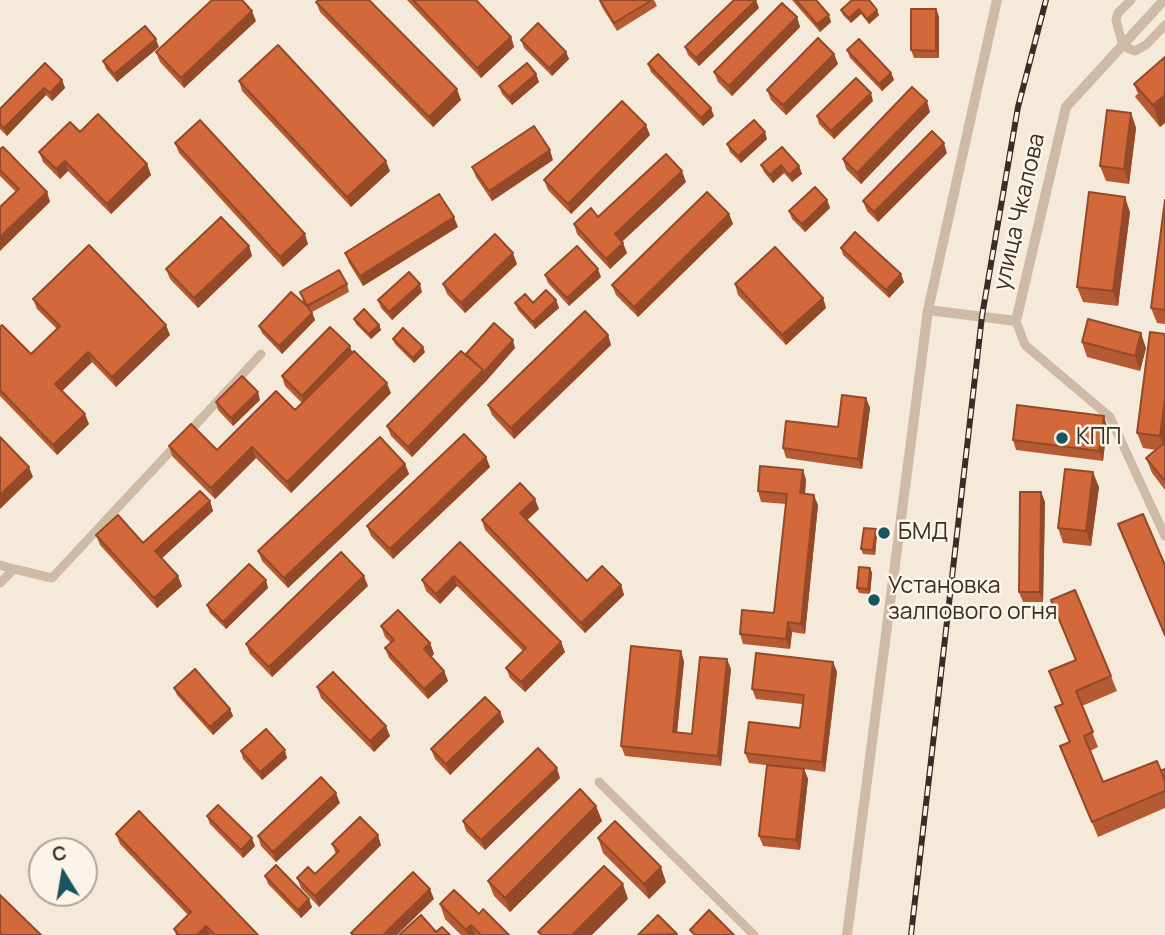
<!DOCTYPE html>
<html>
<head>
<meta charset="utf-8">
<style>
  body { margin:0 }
  #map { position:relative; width:1165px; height:935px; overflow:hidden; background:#f5eada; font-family:Manrope,sans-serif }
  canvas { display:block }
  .north { position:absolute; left:28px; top:837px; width:70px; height:70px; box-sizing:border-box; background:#fcf4e7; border:2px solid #aea59a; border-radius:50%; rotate:349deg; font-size:19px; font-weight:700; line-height:28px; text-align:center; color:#392e27 }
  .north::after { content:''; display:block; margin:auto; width:24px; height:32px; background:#18565f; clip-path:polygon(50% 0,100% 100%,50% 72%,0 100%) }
</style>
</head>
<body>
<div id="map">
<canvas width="1165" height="935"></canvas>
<div class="north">С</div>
</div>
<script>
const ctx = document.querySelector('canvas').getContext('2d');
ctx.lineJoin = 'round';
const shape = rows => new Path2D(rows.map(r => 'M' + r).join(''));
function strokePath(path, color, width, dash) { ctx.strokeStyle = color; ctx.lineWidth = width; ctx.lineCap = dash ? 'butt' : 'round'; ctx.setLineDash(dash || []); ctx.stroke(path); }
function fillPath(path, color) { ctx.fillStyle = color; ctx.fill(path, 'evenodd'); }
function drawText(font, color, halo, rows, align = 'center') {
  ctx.font = font + ' Manrope,sans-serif'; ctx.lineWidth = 5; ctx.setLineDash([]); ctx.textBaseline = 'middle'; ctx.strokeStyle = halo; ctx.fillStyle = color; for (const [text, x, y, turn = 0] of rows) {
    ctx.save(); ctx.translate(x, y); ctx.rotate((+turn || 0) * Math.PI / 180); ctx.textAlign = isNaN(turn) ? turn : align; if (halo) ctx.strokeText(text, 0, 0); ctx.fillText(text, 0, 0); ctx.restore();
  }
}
strokePath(shape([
  [1131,0,1118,13,1116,20,1123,46,1135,51,1146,45,1165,25],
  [1016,321,1025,345,1110,417,1165,536],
  [187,434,261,354],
  [0,565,14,569,0,583],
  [14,569,52,578,177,444],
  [599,782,754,935]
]), '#cebaa5', 9);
strokePath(shape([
  [928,310,1016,321,1066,107,1164,0],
  [847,935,928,310,997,0]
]), '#cebaa5', 10);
const rail = shape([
  [911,935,982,316,1018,107,1046,0]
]);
strokePath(rail, '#392e27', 6);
strokePath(rail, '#fcf4e7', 3.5, [10]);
fillPath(shape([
  [407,0,476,0,511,37,514,47,481,78],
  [599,0,654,0,657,6,617,31,602,7],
  [792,0,816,0,831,22,820,32],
  [852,0,879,15,869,24,861,14,851,23,843,15,841,10],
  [316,2,461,100,433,127,320,12],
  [759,8,699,66,688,55,685,47],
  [936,9,939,17,939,58,914,58,911,50],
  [797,17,800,27,732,96,718,82,714,72],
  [256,21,184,88,160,62,156,52],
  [521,40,566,52,569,59,552,76,524,48],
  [159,47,117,82,106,69,103,61],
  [847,50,891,73,894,80,882,91,850,58],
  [834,54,838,64,786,115,771,100,767,90],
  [1165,57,1165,123,1160,127,1136,98,1135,96,1138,94,1134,84],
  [648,64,714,116,703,126,651,72],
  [536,74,539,82,512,105,502,94,499,86],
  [62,80,65,88,52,101,46,95,7,136,0,129,0,109],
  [239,81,390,171,351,207,242,91],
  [873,101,834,139,819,124,817,116],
  [930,112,861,184,846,169,843,159],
  [1131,113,1136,128,1129,184,1106,181,1100,166],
  [80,132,147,164,151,175,111,214,68,171,60,179,43,162,39,152],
  [650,135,571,214,548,190,544,180],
  [767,139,741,163,730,152,727,144],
  [175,143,308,244,283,267,179,153],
  [0,149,47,192,50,202,16,192,0,176],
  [947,153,878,222,867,211,863,201],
  [553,160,492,201,476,177,472,167],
  [761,165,799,166,802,174,792,182,784,173,773,183,764,172],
  [686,182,622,242,627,253,610,269,577,234,574,224,598,217],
  [827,200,830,208,805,232,792,219,789,211],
  [1165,200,1165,324,1157,323,1151,308],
  [1130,212,1118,306,1083,302,1077,287],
  [729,214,733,224,638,317,616,295,612,285],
  [458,227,363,286,349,263,345,253],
  [249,246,252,256,198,308,170,279,166,269],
  [841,248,904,282,889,298,843,255],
  [517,264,465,313,447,294,443,284],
  [545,275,601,277,569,306,548,283],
  [347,284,349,292,312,312,315,320,282,354,262,333,259,326,304,303,300,292],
  [735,284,823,298,826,308,786,345,738,295],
  [422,292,392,320,381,308,378,300],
  [33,299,170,335,116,387,92,362,62,391,89,424,57,455,0,396,0,327,31,354,57,329,37,309],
  [556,300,559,308,535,329,518,310,515,303,533,303],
  [354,319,379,325,381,330,371,339,356,324],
  [1165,334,1165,490,1152,473,1146,458,1156,450,1143,448,1137,433],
  [608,335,611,345,514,439,492,415,488,405],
  [393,339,425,352,414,363,395,344],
  [1082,342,1146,348,1140,371,1087,357],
  [515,348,487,380,412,457,391,436,387,426,466,354],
  [353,352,391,393,291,493,256,458,215,499,172,456,169,446,217,450,295,410,302,403,285,386,282,376],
  [866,398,870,408,862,469,786,458,783,448,838,427],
  [260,400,233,426,218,410,216,402],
  [1107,426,1103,461,1016,450,1013,440],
  [486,457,490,467,393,559,371,536,367,526],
  [405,464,409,474,288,588,262,561,258,551],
  [803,470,806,480,805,494,818,505,805,634,792,632,790,649,743,644,740,634,774,613,786,504,761,502,758,491],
  [1099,487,1091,546,1063,543,1058,528],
  [1041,492,1045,502,1043,602,1023,602,1019,592],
  [210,501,213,511,162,558,182,586,157,608,100,545,96,535,143,543],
  [539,509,527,520,587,581,621,585,624,595,585,633,485,530,482,520],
  [1118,524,1165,565,1165,637,1124,539],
  [876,529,877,534,875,555,863,554,861,549],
  [460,542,561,642,565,652,525,692,510,678,506,668,523,651,457,586,440,604,426,591,422,580],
  [870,568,872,573,870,594,859,593,857,588],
  [368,586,272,677,250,654,246,644],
  [268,588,226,629,210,613,207,605],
  [1051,600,1111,676,1117,691,1082,706,1098,747,1090,751,1103,782,1161,771,1165,769,1165,808,1098,837,1060,746,1069,742,1055,707,1062,704,1049,671,1076,660],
  [381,626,430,643,434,654,431,657,444,671,448,681,428,699,389,658,385,648,391,643,385,637],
  [684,661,677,733,692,734,731,669,721,766,625,756,621,746],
  [833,662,837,672,825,772,804,769,808,779,800,850,763,846,759,836,782,767,749,763,745,753,800,728,802,704,756,699,752,689],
  [317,687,390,736,374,752,321,698],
  [174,688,230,709,233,716,213,735,177,695],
  [500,712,504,722,450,775,435,759,431,749],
  [241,751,287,758,262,780,243,759],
  [560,778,485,850,466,831,463,821],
  [340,803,276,862,261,846,258,836],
  [596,806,602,821,510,912,494,896,488,881],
  [207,816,255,846,243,858,210,824],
  [116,834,258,935,176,935,174,929,188,915,120,844],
  [598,838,666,882,649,899,603,853],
  [332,844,381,845,319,907,301,888,297,878,315,874,336,854],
  [265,876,312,907,301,918,268,884],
  [440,904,479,914,509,935,461,935,445,919]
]), '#b55a32');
fillPath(shape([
  [756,0,759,8,699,66,696,58],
  [859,9,861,14,851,23,849,18],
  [936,9,939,17,939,58,936,51],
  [877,10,879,15,869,24,867,19],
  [252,11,256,21,184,88,181,78],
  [829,15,831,22,820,32,817,24],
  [797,17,800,27,732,96,729,86],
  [511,37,514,47,481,78,477,68],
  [156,39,159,47,117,82,114,74],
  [566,52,569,59,552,76,549,68],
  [834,54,838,64,786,115,783,105],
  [891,73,894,80,882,91,879,84],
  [536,74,539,82,512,105,509,97],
  [62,80,65,88,52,101,50,93],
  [44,88,46,95,7,136,4,128],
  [457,89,461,100,433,127,429,117],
  [871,93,873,101,834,139,831,131],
  [1165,95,1165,123,1160,127,1153,105],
  [927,101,930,112,861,184,857,173],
  [711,108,714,116,703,126,701,118],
  [1131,113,1136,128,1129,184,1124,169],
  [646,125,650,135,571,214,568,204],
  [765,132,767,139,741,163,738,156],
  [944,143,947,153,878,222,874,212],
  [550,150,553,160,492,201,489,191],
  [65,161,68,171,60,179,56,169],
  [386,161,390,171,351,207,347,197],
  [147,164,151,175,111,214,107,204],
  [781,165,784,173,773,183,770,175],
  [799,166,802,174,792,182,789,175],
  [682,171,686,182,618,245,615,234],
  [47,192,50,202,0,251,0,237],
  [1125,197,1130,212,1118,306,1113,291],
  [827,200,830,208,805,232,802,224],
  [729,214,733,224,638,317,634,307],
  [454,217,458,227,363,286,360,276],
  [305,234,308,244,283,267,280,257],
  [623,243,627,253,610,269,606,259],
  [249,246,252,256,198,308,194,298],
  [513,253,517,264,465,313,461,303],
  [598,269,601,277,569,306,567,298],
  [901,274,904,282,889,298,886,290],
  [420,284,422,292,392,320,389,312],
  [823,298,826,308,786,345,782,335],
  [556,300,559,308,535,329,533,322],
  [312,313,315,320,282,354,279,346],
  [166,325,170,335,116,387,112,377],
  [379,325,381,330,371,339,369,334],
  [1141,333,1146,348,1140,371,1135,356],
  [608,335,611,345,514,439,511,428],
  [513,340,515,348,487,380,412,457,408,447],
  [350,346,354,357,305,406,302,396],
  [423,347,425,352,414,363,413,358],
  [88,352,92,362,59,394,55,384],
  [387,383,391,393,291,493,287,482],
  [258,392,260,400,233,426,231,418],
  [866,398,870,408,862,469,858,459],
  [1165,400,1165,449,1160,436],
  [85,414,89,424,57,455,53,445],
  [1104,416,1107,426,1103,461,1099,451],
  [252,447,256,458,215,499,211,488],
  [486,457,490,467,393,559,390,549],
  [405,464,409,474,288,588,284,578],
  [29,467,33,477,0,509,0,495],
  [803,470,806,480,804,503,800,493],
  [1093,472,1099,487,1091,546,1086,531],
  [1041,492,1045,502,1043,602,1040,592],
  [814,495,818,505,805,634,801,624],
  [535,499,539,509,524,523,520,513],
  [210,501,213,511,159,561,155,551],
  [876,529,877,534,875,555,873,550],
  [870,568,872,573,870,594,868,589],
  [178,576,182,586,157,608,154,598],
  [364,576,368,586,272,677,269,667],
  [454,576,457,586,440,604,436,594],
  [266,580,268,588,226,629,223,622],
  [621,585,624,595,585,633,581,623],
  [788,622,792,632,790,649,786,639],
  [561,642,565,652,525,692,521,682],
  [430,643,434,654,428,660,424,649],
  [681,651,684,661,676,743,673,732],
  [727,659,731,669,721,766,718,756],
  [833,662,837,672,825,772,822,762],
  [444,671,448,681,428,699,424,689],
  [230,709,233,716,213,735,210,727],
  [500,712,504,722,450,775,446,764],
  [386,726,390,736,374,752,370,741],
  [285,750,287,758,262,780,260,772],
  [557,768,560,778,485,850,481,840],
  [804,769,808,779,800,850,796,840],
  [336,793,340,803,276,862,273,852],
  [596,806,602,821,510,912,505,898],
  [378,835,381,845,319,907,315,896],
  [252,838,255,846,243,858,241,850],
  [661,867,666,882,649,899,644,884],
  [623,884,628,899,592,935,572,935],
  [430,889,434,899,397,935,383,935],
  [309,899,312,907,301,918,298,910],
  [471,925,475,935,468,935,466,930],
  [206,926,210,935,197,935]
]), '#944a29');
const building = shape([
  [212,0,242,0,252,11,181,78,156,52,212,0],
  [319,0,369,0,457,89,429,117,316,2,319,0],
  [413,0,476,0,511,37,477,68,413,0],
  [600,0,652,0,614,23,600,0],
  [734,0,756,0,696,58,685,47,734,0],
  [796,0,816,0,829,15,817,24,796,0],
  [852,0,869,0,877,10,867,19,859,9,849,18,841,10,852,0],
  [782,3,797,17,729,86,714,72,782,3],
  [911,9,936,9,936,51,911,50,911,9],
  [538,23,566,52,549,68,521,40,538,23],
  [145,26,156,39,114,74,103,61,145,26],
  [818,38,834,54,783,105,767,90,818,38],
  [859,39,891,73,879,84,847,50,859,39],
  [278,45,386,161,347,197,239,81,278,45],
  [658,54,711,108,701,118,648,64,658,54],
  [1165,57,1165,95,1153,105,1134,84,1165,57],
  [45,63,62,80,50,93,44,88,4,128,0,124,0,109,45,63],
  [527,63,536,74,509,97,499,86,527,63],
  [856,78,871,93,831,131,817,116,856,78],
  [912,87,927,101,857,173,843,159,912,87],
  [622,101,646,125,568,204,544,180,622,101],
  [1107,110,1131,113,1124,169,1100,166,1107,110],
  [98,114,147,164,107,204,65,161,56,169,39,152,70,122,80,132,98,114],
  [200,120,305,234,280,257,175,143,200,120],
  [754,120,765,132,738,156,727,144,754,120],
  [534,126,550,150,489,191,472,167,534,126],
  [932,131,944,143,874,212,863,201,932,131],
  [3,147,47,192,0,237,0,207,19,189,0,170,0,149,3,147],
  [782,147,799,166,789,175,781,165,770,175,761,165,782,147],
  [666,154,682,171,615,234,623,243,606,259,574,224,591,208,598,217,666,154],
  [815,187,827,200,802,224,789,211,815,187],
  [707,192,729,214,634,307,612,285,707,192],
  [1089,192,1125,197,1113,291,1077,287,1089,192],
  [439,194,454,217,360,276,345,253,439,194],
  [1165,200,1165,310,1151,308,1165,200],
  [221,217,249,246,194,298,166,269,221,217],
  [855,232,901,274,886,290,841,248,855,232],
  [495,234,513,253,461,303,443,284,495,234],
  [89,245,166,325,112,377,88,352,55,384,85,414,53,445,0,390,0,327,2,325,31,354,60,326,33,299,89,245],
  [577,246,598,269,567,298,545,275,577,246],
  [775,247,823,298,782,335,735,284,775,247],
  [339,270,347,284,307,306,312,313,279,346,259,326,291,292,307,306,300,292,339,270],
  [409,272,420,284,389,312,378,300,409,272],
  [546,290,556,300,533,322,515,303,525,294,533,303,546,290],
  [364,309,379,325,369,334,354,319,364,309],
  [585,311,608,335,511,428,488,405,585,311],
  [1088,319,1141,333,1135,356,1082,342,1088,319],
  [494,323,513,340,484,372,483,370,466,354,494,323],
  [330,327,350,346,302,396,282,376,330,327],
  [403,328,423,347,413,358,393,339,403,328],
  [1150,332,1165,334,1165,400,1160,436,1137,433,1150,332],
  [354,351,387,383,287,482,252,447,211,488,169,446,191,424,217,450,276,391,295,410,354,351],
  [461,351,483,370,408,447,387,426,461,351],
  [242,376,258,392,231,418,216,402,242,376],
  [842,395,866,398,858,459,783,448,786,421,838,427,842,395],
  [1017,405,1104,416,1099,451,1013,440,1017,405],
  [464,434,486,457,390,549,367,526,464,434],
  [0,437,29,467,0,495,0,437],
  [380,437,405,464,284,578,258,551,380,437],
  [1163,444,1165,446,1165,481,1146,458,1163,444],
  [760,466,803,470,800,493,814,495,801,624,788,622,786,639,740,634,742,610,774,613,787,494,758,491,760,466],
  [1065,469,1093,472,1086,531,1058,528,1065,469],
  [520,483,535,499,520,513,587,581,602,566,621,585,581,623,482,520,520,483],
  [200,491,210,501,155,551,178,576,154,598,96,535,118,515,143,543,200,491],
  [1020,492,1041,492,1040,592,1019,592,1020,492],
  [1143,514,1165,565,1165,635,1118,524,1143,514],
  [864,528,876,529,873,550,861,549,864,528],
  [460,542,561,642,521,682,506,668,526,648,454,576,436,594,422,580,460,542],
  [341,552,364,576,269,667,246,644,341,552],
  [249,564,266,580,223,622,207,605,249,564],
  [859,567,870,568,868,589,857,588,859,567],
  [1075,590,1111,676,1076,691,1093,732,1084,736,1103,782,1157,761,1165,781,1165,791,1092,822,1060,746,1070,742,1055,707,1063,704,1049,671,1076,660,1051,600,1075,590],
  [398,610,430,643,424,649,444,671,424,689,385,648,394,640,381,626,398,610],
  [631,646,681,651,673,732,692,734,700,657,727,659,718,756,621,746,631,646],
  [756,653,833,662,822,762,745,753,749,722,800,728,804,695,752,689,756,653],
  [195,669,230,709,210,727,174,688,195,669],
  [333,672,386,726,370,741,317,687,333,672],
  [485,697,500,712,446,764,431,749,485,697],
  [266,729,285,750,260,772,241,751,266,729],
  [538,748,557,768,481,840,463,821,538,748],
  [767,765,804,769,796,840,759,836,767,765],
  [1165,769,1165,781,1161,771,1165,769],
  [321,777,336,793,273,852,258,836,321,777],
  [580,789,596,806,505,898,488,881,580,789],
  [218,805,252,838,241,850,207,816,218,805],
  [139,811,258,935,215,935,206,926,197,935,179,935,174,929,191,912,116,834,139,811],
  [360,817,378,835,315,896,297,878,308,867,315,874,339,851,332,844,360,817],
  [615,821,661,867,644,884,598,838,615,821],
  [276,865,309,899,298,910,265,876,276,865],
  [604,866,623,884,572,935,542,935,538,932,604,866],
  [413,872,430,889,383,935,353,935,351,933,413,872],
  [454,890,479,914,483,909,509,935,481,935,471,925,466,930,440,904,454,890],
  [0,895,41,935,2,935,0,933,0,895],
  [709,910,734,935,695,935,690,930,709,910],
  [421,915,436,932,442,927,450,935,399,935,421,915],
  [658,915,677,934,638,935,658,915]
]);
fillPath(building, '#d3693a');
strokePath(building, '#944a29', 2);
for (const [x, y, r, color] of [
  [1062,438,7,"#18565f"],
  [884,533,7,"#18565f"],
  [874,600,7,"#18565f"]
]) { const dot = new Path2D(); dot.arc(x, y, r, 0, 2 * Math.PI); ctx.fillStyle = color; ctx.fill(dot); strokePath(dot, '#fcf4e7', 2.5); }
drawText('23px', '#392e27', '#fcf4e7', [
  ["улица Чкалова",1020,212,-77]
]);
drawText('23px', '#392e27', '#fcf4e7', [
  ["КПП",1076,438],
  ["БМД",898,533],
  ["Установка",888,587],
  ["залпового огня",888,613]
], 'left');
</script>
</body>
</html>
